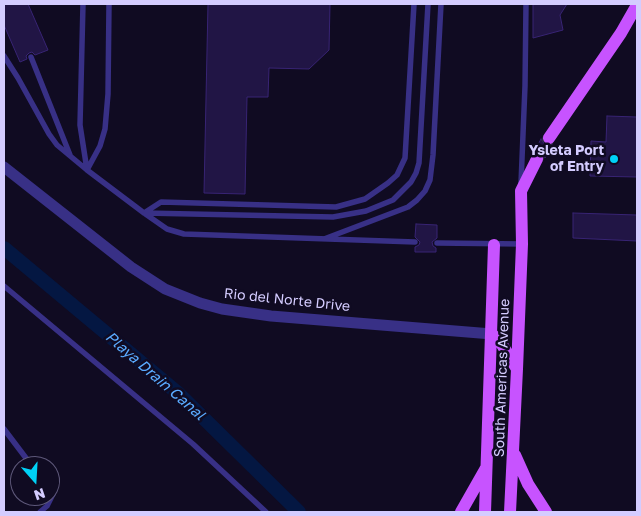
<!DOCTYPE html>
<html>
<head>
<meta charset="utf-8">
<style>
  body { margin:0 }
  #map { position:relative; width:641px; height:516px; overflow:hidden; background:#100b22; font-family:"Golos Text",sans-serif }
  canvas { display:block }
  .frame { position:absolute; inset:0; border:5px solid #d4ccff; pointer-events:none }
  .north { position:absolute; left:10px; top:456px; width:50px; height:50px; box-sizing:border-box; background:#100b22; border:1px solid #5e587a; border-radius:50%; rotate:161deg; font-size:14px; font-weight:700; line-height:20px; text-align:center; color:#d4ccff }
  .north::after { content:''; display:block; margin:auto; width:18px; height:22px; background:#00d2f7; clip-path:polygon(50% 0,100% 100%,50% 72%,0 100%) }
</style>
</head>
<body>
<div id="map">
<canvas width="641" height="516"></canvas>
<div class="frame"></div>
<div class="north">N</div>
</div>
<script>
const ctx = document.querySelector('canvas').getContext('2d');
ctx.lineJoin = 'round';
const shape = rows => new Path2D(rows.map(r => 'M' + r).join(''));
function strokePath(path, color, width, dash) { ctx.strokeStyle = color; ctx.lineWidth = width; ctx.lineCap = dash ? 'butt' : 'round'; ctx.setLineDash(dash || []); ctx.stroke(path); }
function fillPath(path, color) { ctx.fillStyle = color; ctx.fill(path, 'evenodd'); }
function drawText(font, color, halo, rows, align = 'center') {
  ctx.font = font + ' "Golos Text",sans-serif'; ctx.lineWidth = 5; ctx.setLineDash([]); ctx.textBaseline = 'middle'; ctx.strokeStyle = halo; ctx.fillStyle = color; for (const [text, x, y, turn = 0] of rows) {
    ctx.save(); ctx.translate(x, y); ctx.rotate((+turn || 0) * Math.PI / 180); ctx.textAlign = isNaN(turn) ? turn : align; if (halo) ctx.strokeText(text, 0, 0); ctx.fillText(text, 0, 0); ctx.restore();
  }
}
strokePath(shape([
  [4,248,179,394,299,512]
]), '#041742', 14);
const building = shape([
  [4,4,28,4,48,50,35,55,32,52,29,53,26,56,27,59,20,62,4,25,4,4],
  [208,4,330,4,329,50,309,69,269,68,268,97,247,97,245,194,204,193,208,4],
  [533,4,567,4,560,15,563,30,533,38,533,4],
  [607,116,637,117,637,177,590,176,591,141,606,142,607,116],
  [541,139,545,145,553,145,545,158,541,152,534,152,541,139],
  [573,213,637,215,637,241,573,238,573,213],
  [416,224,437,225,437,238,432,242,433,246,436,248,436,252,415,252,415,247,419,245,420,242,415,237,416,224]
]);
fillPath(building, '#211545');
strokePath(building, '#382474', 1);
strokePath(shape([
  [537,159,549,138]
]), '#2d2843', 12, [12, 6]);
strokePath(shape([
  [83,4,80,125,87,170,144,213,161,202,336,207,365,199,388,183,397,175,405,158,414,4],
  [4,56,18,78,49,134,57,145,87,170,100,146,105,129,108,94,109,4],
  [31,57,70,155],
  [521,183,525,86,526,4],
  [144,213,333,217,366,211,393,200,411,182,416,173,419,163,428,4],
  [144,213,167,229,184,234,415,242],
  [324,239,408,207,417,200,425,191,430,180,433,155,441,4],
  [437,243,522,244],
  [4,286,193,444,266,512],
  [4,429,32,466],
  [40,512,47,506,53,494,50,490]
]), '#383086', 5.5);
strokePath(shape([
  [4,167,131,267,165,289,200,303,222,309,271,316,492,334]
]), '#383086', 11);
strokePath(shape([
  [549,138,621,33,637,5],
  [492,334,501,343,517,369],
  [515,455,528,484,546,512],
  [461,512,486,468],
  [485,512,494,245],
  [510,512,517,369,522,244,521,191,537,159]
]), '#c753ff', 12);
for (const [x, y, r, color] of [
  [614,159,5,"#00d2f7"]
]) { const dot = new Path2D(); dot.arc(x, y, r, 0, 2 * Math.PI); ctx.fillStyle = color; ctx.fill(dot); strokePath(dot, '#100b22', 2); }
drawText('bold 14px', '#d4ccff', '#100b22', [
  ["Ysleta Port",604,151],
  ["of Entry",604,167]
], 'right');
drawText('14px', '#d4ccff', '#100b22', [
  ["Rio del Norte Drive",287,300,6],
  ["South Americas Avenue",502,378,-88]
]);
drawText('italic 15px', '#5aabff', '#100b22', [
  ["Playa Drain Canal",155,376,41]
]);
</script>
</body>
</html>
